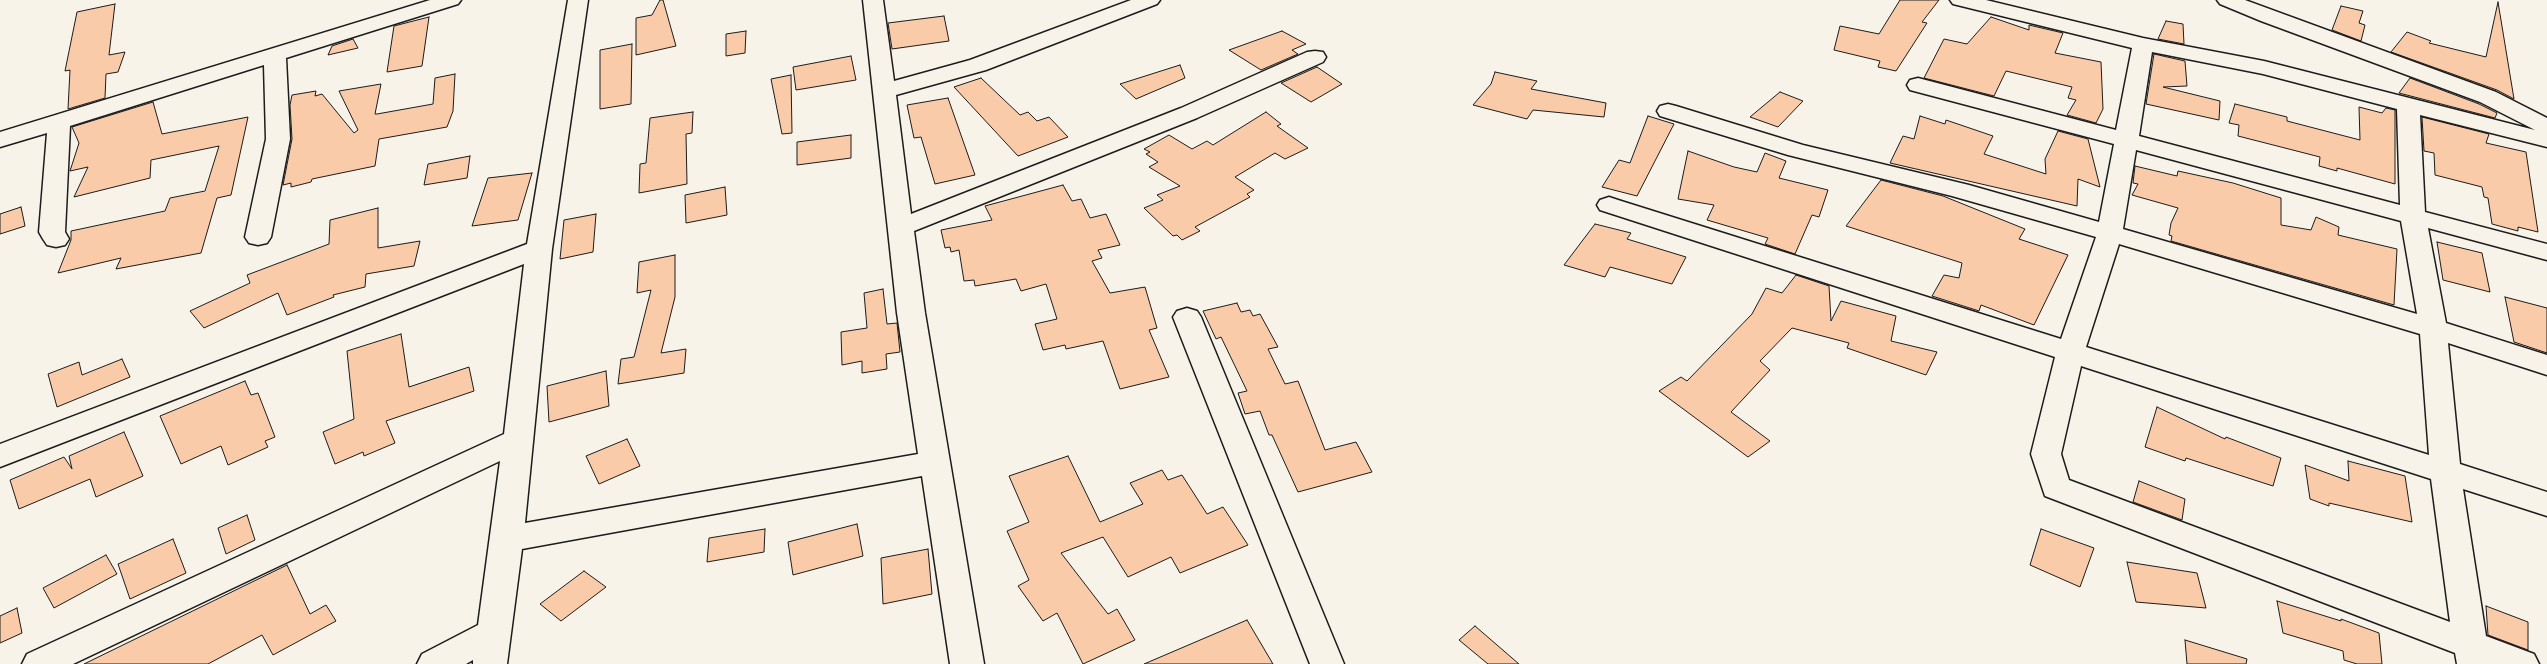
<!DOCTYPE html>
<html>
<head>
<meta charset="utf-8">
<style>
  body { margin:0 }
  canvas { display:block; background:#f7f3e8 }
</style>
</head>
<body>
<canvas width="2547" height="664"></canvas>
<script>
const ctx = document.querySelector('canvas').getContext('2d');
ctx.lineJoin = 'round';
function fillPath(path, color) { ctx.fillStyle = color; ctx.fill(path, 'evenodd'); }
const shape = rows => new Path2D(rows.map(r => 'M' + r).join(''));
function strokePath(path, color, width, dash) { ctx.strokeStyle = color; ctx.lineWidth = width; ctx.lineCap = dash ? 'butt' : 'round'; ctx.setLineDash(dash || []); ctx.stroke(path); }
const building = shape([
  [660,0,663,0,676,46,636,55,636,18,652,15,660,0],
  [1900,0,1939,0,1922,22,1927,23,1896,71,1878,67,1880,61,1834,50,1840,26,1879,34,1900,0],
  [2498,2,2514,99,2497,90,2391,52,2407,32,2431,41,2429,43,2486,57,2498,2],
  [115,4,109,55,125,52,118,72,106,74,105,98,68,109,70,70,65,71,77,12,115,4],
  [2341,6,2363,11,2359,23,2365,25,2361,41,2332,30,2341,6],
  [944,16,949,41,892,49,888,23,944,16],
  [429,17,422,66,387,72,394,26,429,17],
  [1991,17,2029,30,2029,25,2063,33,2055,53,2101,62,2103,109,2096,123,2067,115,2076,100,2068,98,2072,87,2006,71,1994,96,1924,78,1944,39,1967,44,1991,17],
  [2166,21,2183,24,2184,44,2158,39,2166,21],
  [746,31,745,53,726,56,726,34,746,31],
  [1282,31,1306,44,1292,50,1298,54,1261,70,1229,50,1282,31],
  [353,39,358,48,328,55,332,46,353,39],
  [632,44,631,104,600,109,600,50,632,44],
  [2154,54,2185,61,2187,86,2163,87,2220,101,2219,120,2146,104,2154,54],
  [851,56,856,80,796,90,793,67,851,56],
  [1180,65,1185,78,1136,99,1120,84,1180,65],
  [1317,67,1342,84,1311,102,1281,83,1317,67],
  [1495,72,1537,81,1531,89,1606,103,1604,117,1533,110,1527,119,1473,105,1491,84,1495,72],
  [455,74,453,111,447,127,379,139,375,166,312,179,311,182,291,187,291,183,283,185,292,139,290,105,292,95,316,91,315,96,322,94,354,133,358,130,339,91,381,84,375,114,377,114,433,104,435,78,455,74],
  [791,75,792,133,782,134,771,79,791,75],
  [981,78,1020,115,1028,112,1037,121,1049,117,1068,137,1018,156,954,87,981,78],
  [2410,78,2479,104,2497,113,2495,118,2399,93,2410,78],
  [1780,92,1803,101,1778,127,1750,117,1780,92],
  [948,98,975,175,935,184,921,137,914,138,907,105,948,98],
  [153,102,162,134,248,117,231,195,217,198,201,253,116,269,121,258,58,273,71,240,71,231,165,211,170,198,205,191,219,146,151,160,150,178,74,197,88,167,70,171,79,143,72,127,153,102],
  [2235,104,2287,117,2287,121,2360,140,2359,107,2382,113,2386,108,2395,110,2395,184,2337,168,2337,171,2319,166,2320,157,2238,136,2239,125,2229,123,2235,104],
  [693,112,692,133,686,134,687,184,639,193,640,164,646,163,650,118,693,112],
  [1266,112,1281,124,1277,126,1308,148,1285,159,1275,153,1235,177,1254,190,1247,194,1250,197,1195,227,1200,231,1182,240,1177,235,1173,236,1144,208,1163,200,1157,195,1180,186,1149,167,1158,162,1146,154,1150,152,1144,149,1169,135,1192,149,1207,141,1213,145,1266,112],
  [1648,116,1674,124,1637,196,1602,187,1619,160,1630,163,1648,116],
  [1920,116,1945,124,1946,120,1993,136,1984,154,2046,174,2045,159,2058,131,2088,139,2100,187,2078,179,2077,206,1890,163,1903,136,1914,139,1920,116],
  [2422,117,2489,134,2486,143,2526,152,2538,232,2518,227,2518,231,2492,224,2488,198,2484,197,2482,187,2435,175,2434,153,2424,151,2422,117],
  [851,135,851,158,797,165,797,142,851,135],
  [1688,151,1734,167,1757,172,1765,153,1786,161,1779,178,1828,190,1819,217,1812,215,1795,254,1765,244,1768,238,1707,220,1714,205,1678,199,1688,151],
  [470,156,467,178,424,185,428,164,470,156],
  [2135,166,2177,176,2178,171,2233,183,2281,198,2281,225,2311,230,2316,217,2339,227,2338,235,2397,249,2394,305,2171,241,2172,236,2169,235,2171,223,2178,208,2132,195,2138,184,2133,183,2135,166],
  [532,173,518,220,472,226,488,178,532,173],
  [1881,180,1943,196,2025,229,2019,239,2068,255,2034,325,1981,305,1979,311,1932,296,1944,275,1959,278,1962,263,1846,226,1881,180],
  [1063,185,1072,201,1081,199,1090,218,1106,214,1120,245,1098,250,1102,258,1092,261,1110,293,1145,287,1157,328,1149,330,1169,377,1120,389,1103,341,1066,349,1065,345,1043,350,1035,324,1057,319,1046,284,1021,291,1016,279,975,286,974,280,964,281,959,250,951,252,950,247,945,248,941,230,992,220,985,206,1063,185],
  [725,187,727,215,686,223,685,195,725,187],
  [21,207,25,226,0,234,0,214,21,207],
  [378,208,378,248,420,241,414,266,366,274,365,287,333,295,334,297,287,315,278,293,204,328,190,311,250,283,247,275,329,244,330,220,378,208],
  [596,214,593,252,560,259,564,220,596,214],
  [1595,224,1631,233,1627,239,1686,257,1672,284,1610,267,1605,277,1564,265,1595,224],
  [2437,242,2482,253,2490,292,2443,280,2437,242],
  [675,255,675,297,661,353,686,349,684,373,618,384,621,359,634,357,651,290,637,293,639,262,675,255],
  [1796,275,1829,286,1831,321,1841,301,1896,316,1891,341,1937,352,1926,375,1847,348,1849,343,1792,328,1760,361,1770,370,1731,412,1770,441,1748,457,1659,391,1681,377,1687,381,1752,314,1766,288,1782,293,1796,275],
  [883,289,887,324,897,323,900,352,886,354,887,369,862,373,862,361,842,365,841,332,867,328,864,293,883,289],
  [2505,297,2547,308,2547,353,2514,342,2505,297],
  [1237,303,1241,312,1250,310,1253,316,1260,314,1278,347,1268,349,1285,384,1298,381,1325,450,1356,442,1372,472,1298,492,1272,435,1269,435,1260,411,1245,414,1238,393,1247,391,1221,337,1216,339,1203,311,1237,303],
  [401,334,409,387,469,367,474,391,386,421,395,443,364,456,363,452,335,464,323,432,354,419,347,351,401,334],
  [122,359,130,377,57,407,48,374,79,362,82,375,122,359],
  [606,371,609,406,549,422,547,386,606,371],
  [245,381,251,395,258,393,275,437,265,441,268,447,228,465,221,446,181,464,160,416,245,381],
  [2157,407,2225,439,2226,437,2281,458,2273,486,2186,458,2185,461,2145,447,2157,407],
  [124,432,143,476,96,497,90,479,19,509,10,480,64,457,72,469,69,456,124,432],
  [627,439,640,466,599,484,586,456,627,439],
  [1068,456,1100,522,1143,504,1130,483,1162,470,1168,480,1182,475,1207,514,1223,507,1248,545,1180,573,1171,557,1128,577,1103,537,1061,553,1108,614,1117,609,1135,640,1083,664,1057,613,1043,621,1018,586,1029,580,1007,531,1029,522,1009,476,1068,456],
  [2348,461,2405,476,2412,522,2329,503,2329,506,2310,499,2305,465,2349,481,2348,461],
  [2139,481,2185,499,2182,520,2133,502,2139,481],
  [247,515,255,540,226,554,218,528,247,515],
  [857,524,863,556,793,575,788,542,857,524],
  [765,529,764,552,707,562,709,538,765,529],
  [2041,529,2094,548,2080,587,2030,565,2041,529],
  [173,539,186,573,130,599,118,564,173,539],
  [928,549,932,594,883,604,881,558,928,549],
  [106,555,117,574,54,608,43,588,106,555],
  [2127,562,2197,573,2206,608,2136,602,2127,562],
  [287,565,310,614,326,605,336,621,273,655,262,635,208,664,84,664,287,565],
  [584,571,606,587,561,621,540,604,584,571],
  [2277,601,2341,621,2341,619,2379,633,2382,664,2357,664,2344,660,2343,651,2283,633,2277,601],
  [2486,606,2528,622,2528,650,2488,635,2486,606],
  [17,608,22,633,0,643,0,616,17,608],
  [1247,620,1273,664,1144,664,1247,620],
  [1475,626,1519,664,1488,664,1459,640,1475,626],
  [2185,640,2247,659,2246,664,2187,664,2185,640]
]);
fillPath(building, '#facba9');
strokePath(building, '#1c1c1c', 1);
const minor = shape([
  [430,0,461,0,458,4,286,58,290,139,271,237,267,243,258,245,249,243,245,237,266,139,264,65,70,126,65,232,69,239,65,245,56,247,47,245,43,239,39,232,47,133,0,147,0,132,430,0],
  [568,0,588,0,552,249,525,523,918,454,897,313,863,0,883,0,894,81,970,60,1131,0,1160,0,1157,4,986,70,896,95,911,214,1181,108,1307,52,1315,51,1323,52,1326,57,1323,62,1197,118,914,231,925,313,984,664,950,664,922,476,522,549,507,664,473,664,473,660,466,664,417,664,422,654,478,625,500,461,73,664,22,664,27,654,504,434,524,264,0,467,0,444,527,244,568,0],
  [1950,0,1986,0,2143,38,2264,61,2535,130,2480,102,2261,21,2220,4,2217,0,2245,0,2496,92,2547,118,2547,147,2420,115,2425,212,2547,244,2547,260,2428,228,2446,323,2547,355,2547,375,2448,343,2460,464,2547,492,2547,516,2463,489,2486,636,2534,654,2539,664,2457,664,2455,653,2045,496,2031,454,2055,357,1600,210,1597,205,1600,200,1609,197,1618,200,2061,339,2096,237,1952,196,1788,155,1660,116,1657,111,1660,106,1668,104,1676,106,1803,145,1969,185,2099,222,2114,144,1910,90,1907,85,1910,80,1918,78,2116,130,2132,48,1953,4,1950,0],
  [2152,52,2263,74,2397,109,2400,205,2139,136,2152,52],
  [2136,150,2401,221,2417,314,2123,229,2136,150],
  [2119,244,2420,334,2429,455,2086,347,2119,244],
  [2081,366,2431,479,2450,622,2069,480,2061,454,2081,366],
  [1187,308,1197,311,1201,317,1344,664,1310,664,1173,317,1177,311,1187,308]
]);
strokePath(minor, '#1c1c1c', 3);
fillPath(minor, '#f7f3e8');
</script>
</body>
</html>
